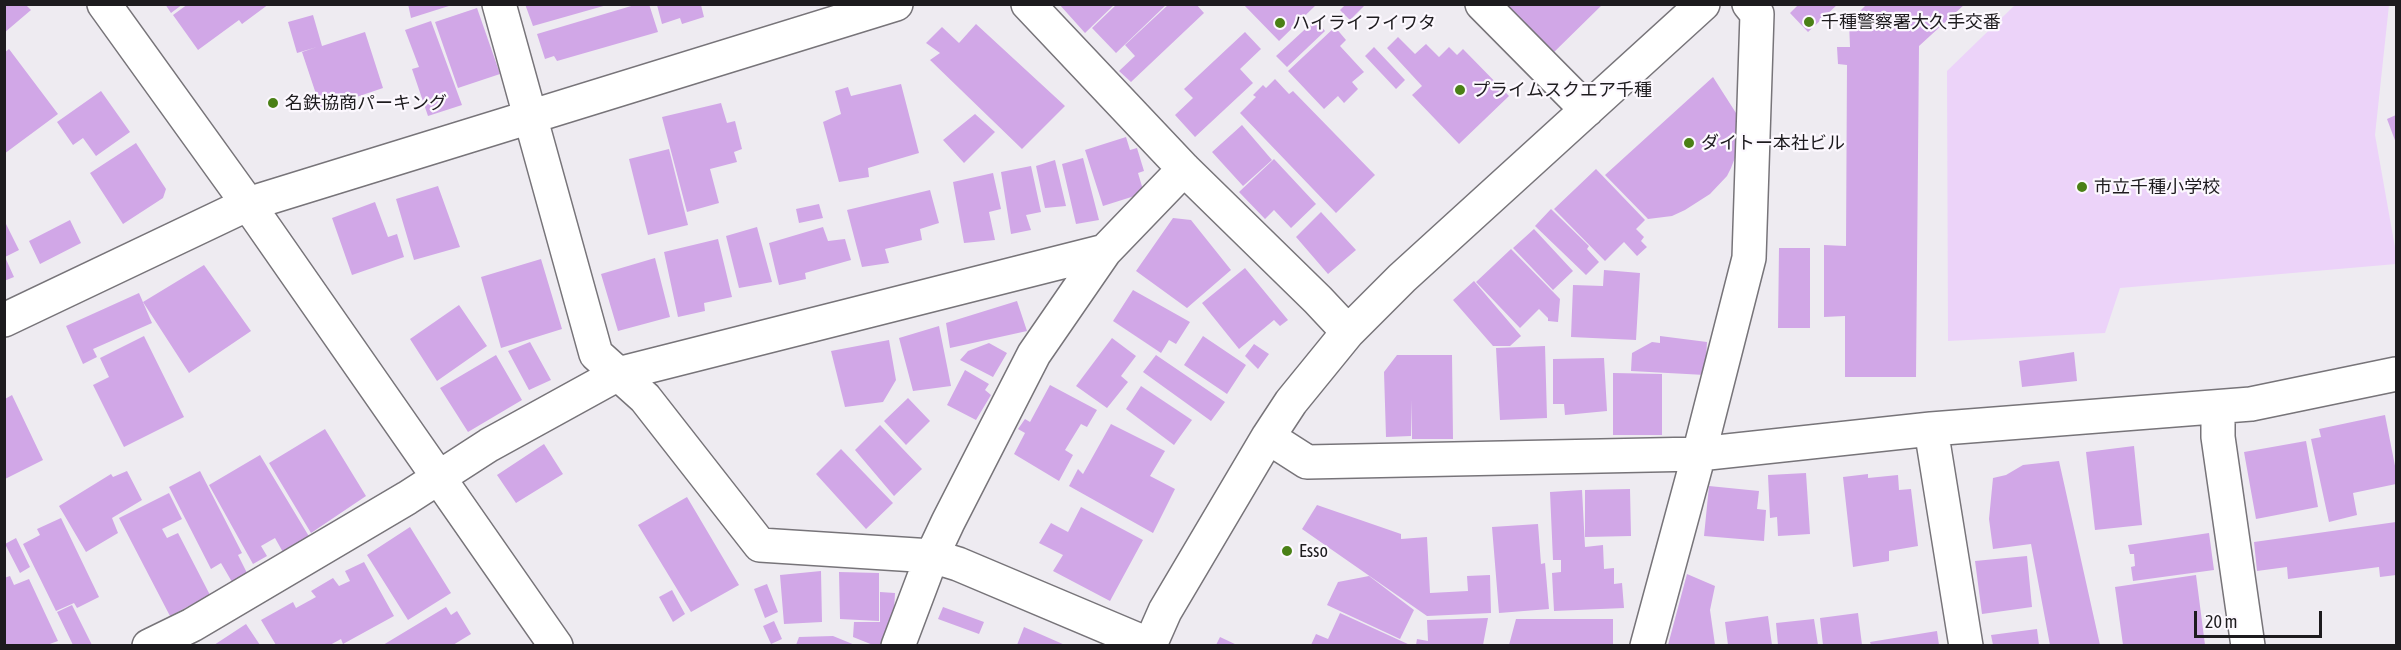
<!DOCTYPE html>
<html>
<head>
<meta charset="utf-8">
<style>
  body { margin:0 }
  #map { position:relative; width:2401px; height:650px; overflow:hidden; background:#eeebf1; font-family:"Asap Condensed",sans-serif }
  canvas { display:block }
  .frame { position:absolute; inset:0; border:6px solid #1d1b1e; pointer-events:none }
  .scale { position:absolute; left:2194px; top:611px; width:128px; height:27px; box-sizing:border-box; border:3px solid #1d1b1e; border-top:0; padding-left:8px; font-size:18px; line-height:21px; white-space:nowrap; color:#1d1b1e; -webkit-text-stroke:4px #fcf8fe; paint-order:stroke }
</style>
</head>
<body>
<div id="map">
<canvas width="2401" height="650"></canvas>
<div class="frame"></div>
<div class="scale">20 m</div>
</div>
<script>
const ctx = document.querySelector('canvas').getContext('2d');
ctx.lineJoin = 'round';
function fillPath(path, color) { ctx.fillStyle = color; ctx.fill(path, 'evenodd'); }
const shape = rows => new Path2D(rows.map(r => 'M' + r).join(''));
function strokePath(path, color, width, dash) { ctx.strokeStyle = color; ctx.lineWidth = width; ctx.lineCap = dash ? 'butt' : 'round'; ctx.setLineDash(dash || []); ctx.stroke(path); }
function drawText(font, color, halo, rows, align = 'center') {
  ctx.font = font + ' "Asap Condensed","Noto Sans JP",sans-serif'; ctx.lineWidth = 4.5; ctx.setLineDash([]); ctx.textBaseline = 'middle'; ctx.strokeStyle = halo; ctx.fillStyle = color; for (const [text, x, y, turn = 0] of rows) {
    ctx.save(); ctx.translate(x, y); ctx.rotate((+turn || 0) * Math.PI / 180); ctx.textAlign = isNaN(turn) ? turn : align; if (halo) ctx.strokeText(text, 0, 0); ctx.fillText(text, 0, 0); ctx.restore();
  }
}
fillPath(shape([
  [2015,5,2389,5,2375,135,2396,253,2396,264,2120,288,2105,333,1948,341,1947,71]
]), '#ecd3f9');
fillPath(shape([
  [165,4,183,4,171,13],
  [188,4,269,4,242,24,239,20,198,50,173,15],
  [408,4,452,4,452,5,411,18],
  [525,4,607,4,607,5,533,26],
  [638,4,649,4,658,32,557,61,554,56,545,59,537,34],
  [1059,4,1115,4,1085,33],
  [1117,4,1167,4,1116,53,1092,28],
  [1169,4,1196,4,1204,13,1131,82,1119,71,1135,56,1125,45],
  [1243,4,1317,4,1279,41],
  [1346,4,1362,4,1364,6,1350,20,1340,10],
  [1498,4,1603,4,1549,57],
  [1799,4,1838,4,1808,32,1790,13],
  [1867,4,1965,4,1919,46,1916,377,1845,377,1845,316,1824,317,1824,245,1846,246,1847,65,1838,64,1837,47,1850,47,1849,22],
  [4,5,26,5,31,10,4,33],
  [657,5,701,5,704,17,682,24,680,18,662,24],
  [477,8,500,74,458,88,435,22],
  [313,15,322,46,365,32,383,88,321,109,302,52,317,47,297,53,288,22],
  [1315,20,1325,31,1287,67,1276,56],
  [431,21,462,105,428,116,412,69,419,67,405,30],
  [976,24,1065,106,1022,149,930,60,940,53,926,43,942,27,959,43],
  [1335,27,1346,40,1340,46,1364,72,1352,82,1358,89,1344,103,1338,96,1324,109,1288,71],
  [1245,32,1261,49,1240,69,1253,83,1195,137,1175,115,1193,98,1184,89],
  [1398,37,1415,54,1426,44,1439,57,1449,47,1457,55,1463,49,1509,96,1459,144,1412,95,1422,86,1387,48],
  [1374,47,1405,80,1396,89,1365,56],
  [9,49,58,114,4,154,4,53],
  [1713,77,1736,113,1736,155,1731,168,1727,176,1710,194,1685,210,1672,216,1648,219,1605,175],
  [1275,79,1289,94,1293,91,1375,175,1336,213,1240,113,1256,97,1253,95,1263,85,1266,88],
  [901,84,919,153,868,168,869,177,839,182,823,122,841,114,835,91,848,87,851,96],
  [101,91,130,132,96,156,83,138,73,145,57,122],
  [721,103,727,123,735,121,742,149,734,152,737,162,710,169,719,203,687,212,662,117],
  [975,114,995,132,964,163,943,140],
  [2396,115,2396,143,2387,119],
  [1242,125,1272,160,1243,186,1212,152],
  [1126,137,1130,150,1137,148,1144,171,1138,173,1144,193,1103,206,1085,150],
  [136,143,166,189,163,198,123,224,90,173],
  [669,149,688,225,648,235,629,159],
  [1083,158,1099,220,1076,224,1062,164],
  [1274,159,1316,204,1291,228,1274,210,1265,219,1239,192],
  [1055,160,1066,206,1045,208,1036,166],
  [1031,166,1041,212,1026,215,1031,230,1011,234,1001,172],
  [1596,169,1645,220,1636,229,1644,237,1641,241,1647,247,1637,256,1624,242,1605,261,1554,209],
  [993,173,1001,209,989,212,995,240,964,243,953,182],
  [438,186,460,247,414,260,396,199],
  [930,190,939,223,920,229,922,240,885,249,889,263,862,267,847,210],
  [375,202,388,237,397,234,404,257,352,275,332,218],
  [819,204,823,218,799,223,796,209],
  [1551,209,1589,246,1587,249,1599,262,1586,275,1535,226],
  [1321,212,1356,250,1328,274,1296,237],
  [1173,218,1191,220,1231,270,1187,308,1136,271],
  [4,220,19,250,5,257,14,277,4,281],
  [70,220,81,243,40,264,29,241],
  [757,227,772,282,739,288,726,236],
  [823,227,828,241,845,239,851,260,805,273,806,279,779,285,769,243],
  [1534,229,1573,271,1553,290,1513,248],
  [718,239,732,297,704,303,705,311,678,317,664,252],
  [1779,248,1810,248,1810,328,1778,328],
  [1511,249,1560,299,1558,322,1548,321,1548,318,1539,309,1520,328,1476,282],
  [655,258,670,317,618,331,601,274],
  [541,259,562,329,501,348,481,277],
  [204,265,251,331,189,373,143,302],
  [1245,268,1288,320,1280,326,1274,320,1239,349,1202,303],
  [1604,270,1640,273,1636,340,1571,337,1573,285,1603,286],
  [1474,281,1521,336,1510,346,1493,346,1453,300],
  [1133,290,1190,322,1176,344,1169,340,1161,353,1113,321],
  [139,293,152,323,93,349,97,357,83,364,66,326],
  [1017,301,1027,331,950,348,946,323],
  [459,305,487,346,437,381,410,339],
  [939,326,951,386,913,391,899,338],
  [144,336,184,417,124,447,93,385,109,377,100,358],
  [1203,336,1246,365,1227,394,1184,365],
  [1660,336,1707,342,1705,375,1631,371,1632,353,1652,342,1660,343],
  [1112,338,1136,356,1121,376,1128,382,1107,408,1076,386],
  [889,340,896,380,883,402,845,407,831,351],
  [530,342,551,380,529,390,508,351],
  [989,343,1007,353,993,377,960,360,968,351],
  [1254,344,1269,354,1258,369,1245,356],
  [1545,346,1547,418,1500,420,1496,348],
  [2074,352,2077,381,2022,387,2019,361],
  [496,355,522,400,468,432,440,388],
  [1156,355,1225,402,1211,421,1143,372],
  [1397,355,1452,355,1453,439,1412,439,1412,400,1411,436,1386,437,1384,372],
  [1604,358,1607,411,1565,415,1564,404,1553,404,1553,359],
  [965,370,989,384,985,390,991,395,976,420,947,405],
  [1613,373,1662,374,1662,435,1613,435],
  [1050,385,1097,410,1087,427,1081,424,1065,450,1073,455,1059,481,1014,454,1025,433,1018,429,1025,419,1030,422],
  [1141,386,1192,420,1174,445,1126,409],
  [12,395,43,460,5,479,5,399],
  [908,398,930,421,906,445,884,421],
  [2385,415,2396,471,2396,484,2353,493,2357,515,2329,522,2311,439,2321,437,2319,429],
  [1111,424,1165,451,1150,476,1175,489,1153,533,1069,486,1078,469,1083,474],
  [880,425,922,469,894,496,855,450],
  [325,429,366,496,311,533,269,463],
  [2306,441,2318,507,2256,519,2244,452],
  [544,444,563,474,516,503,497,475],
  [2134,446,2142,525,2095,530,2086,452],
  [841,449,893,503,866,529,816,474],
  [260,455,310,538,284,554,275,538,261,546,267,556,253,564,209,485],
  [2059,461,2100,645,2050,645,2031,544,1993,549,1989,519,1993,478,2006,475,2023,465],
  [127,471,142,500,112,518,118,533,86,552,59,506,111,474,113,477],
  [200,471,242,553,238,555,247,573,232,582,221,563,211,569,169,487],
  [1806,473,1810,534,1778,536,1777,517,1770,518,1768,475],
  [1868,474,1868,478,1898,475,1899,490,1911,489,1918,546,1889,551,1889,561,1853,567,1843,477],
  [1709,486,1759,491,1757,509,1766,510,1764,541,1704,536],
  [1630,489,1631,536,1585,537,1585,490],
  [1582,490,1585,547,1603,545,1604,569,1614,568,1614,584,1622,583,1624,608,1554,611,1552,573,1561,572,1561,560,1553,560,1550,492],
  [169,493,182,519,162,529,167,538,178,533,210,595,170,616,119,518],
  [687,497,739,585,691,612,638,525],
  [1317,505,1401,534,1401,539,1427,537,1430,593,1468,591,1467,576,1490,575,1491,613,1427,616,1302,529],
  [1081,507,1143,540,1110,601,1053,571,1063,555,1039,543,1051,523,1068,532],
  [61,518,99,597,77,608,74,603,56,611,23,544,40,535,37,529],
  [2396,522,2396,575,2380,577,2379,567,2288,579,2287,567,2257,571,2254,542],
  [1538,524,1541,564,1545,563,1549,609,1499,613,1492,527],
  [410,527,451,593,408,620,367,555],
  [2209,533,2214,570,2133,581,2131,567,2135,566,2134,554,2130,554,2128,545],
  [16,538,30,567,20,573,5,544],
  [2027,556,2032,607,1982,614,1975,561],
  [364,562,394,616,343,644,341,639,330,645,276,645,261,620,293,602,296,608,316,597,311,591,333,578,339,586,350,581,345,571],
  [821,571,822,622,784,624,780,575],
  [839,572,879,573,879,621,840,619],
  [1687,574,1715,586,1710,610,1715,645,1668,645],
  [2196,575,2205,645,2123,645,2115,587],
  [10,576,14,585,29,579,58,641,47,645,4,645,4,578],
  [1369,576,1414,610,1400,639,1327,605,1338,582],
  [767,584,778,612,765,618,754,589],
  [672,590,685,614,673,622,659,597],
  [880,592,895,593,894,611,880,645,873,645,853,637,854,622,880,622],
  [72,605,92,645,73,645,57,612],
  [446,607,451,615,457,611,471,634,453,645,383,645],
  [943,607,984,622,979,634,938,619],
  [1340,613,1410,645,1311,645,1316,634,1328,639],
  [1858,613,1862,645,1823,645,1820,618],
  [1768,616,1772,645,1728,645,1725,622],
  [1488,618,1483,645,1416,645,1417,639,1428,641,1427,620],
  [1516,619,1613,619,1613,645,1509,645],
  [1814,619,1818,645,1778,645,1776,623],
  [774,621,782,639,771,644,763,626],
  [246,624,260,645,214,645],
  [1024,627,1065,645,1017,645],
  [2037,629,2039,645,1993,645,1991,635],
  [1937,631,1939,645,1871,645,1870,642],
  [833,636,855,645,796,645,799,637],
  [1220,637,1237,645,1216,645]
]), '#d1a7e7');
const minor = shape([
  [104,4,248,204,556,646],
  [499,4,596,354,645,398,760,545,932,556,958,564,1150,645,1165,611,1268,437,1291,402,1348,332,1402,278,1703,4],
  [1028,4,1184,169,1318,300,1348,332],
  [1482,4,1587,110],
  [4,320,248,204,896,4],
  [2218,407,2218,437,2248,646],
  [1931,429,1966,646],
  [1268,437,1307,462,1699,454,1931,429,2251,404,2396,374],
  [149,646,192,625,407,498,489,445,618,374,1105,251],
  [898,646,932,556,948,522,1034,354,1105,251,1184,169],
  [1647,646,1699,454,1749,258,1757,14,1749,4]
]);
strokePath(minor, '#777479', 36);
strokePath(minor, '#fff', 33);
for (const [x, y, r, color] of [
  [1809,22,6,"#4a8016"],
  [1280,23,6,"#4a8016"],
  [1460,90,6,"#4a8016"],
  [273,103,6,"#4a8016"],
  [1689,143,6,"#4a8016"],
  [2082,187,6,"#4a8016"],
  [1287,551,6,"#4a8016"]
]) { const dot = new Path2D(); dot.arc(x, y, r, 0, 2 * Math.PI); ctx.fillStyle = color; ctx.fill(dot); strokePath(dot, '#fcf8fe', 2); }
drawText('18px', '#1d1b1e', '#fcf8fe', [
  ["千種警察署大久手交番",1821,22],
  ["ハイライフイワタ",1292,23],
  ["プライムスクエア千種",1472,90],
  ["名鉄協商パーキング",285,103],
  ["ダイトー本社ビル",1701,143],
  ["市立千種小学校",2094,187],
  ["Esso",1299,551]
], 'left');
</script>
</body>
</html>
